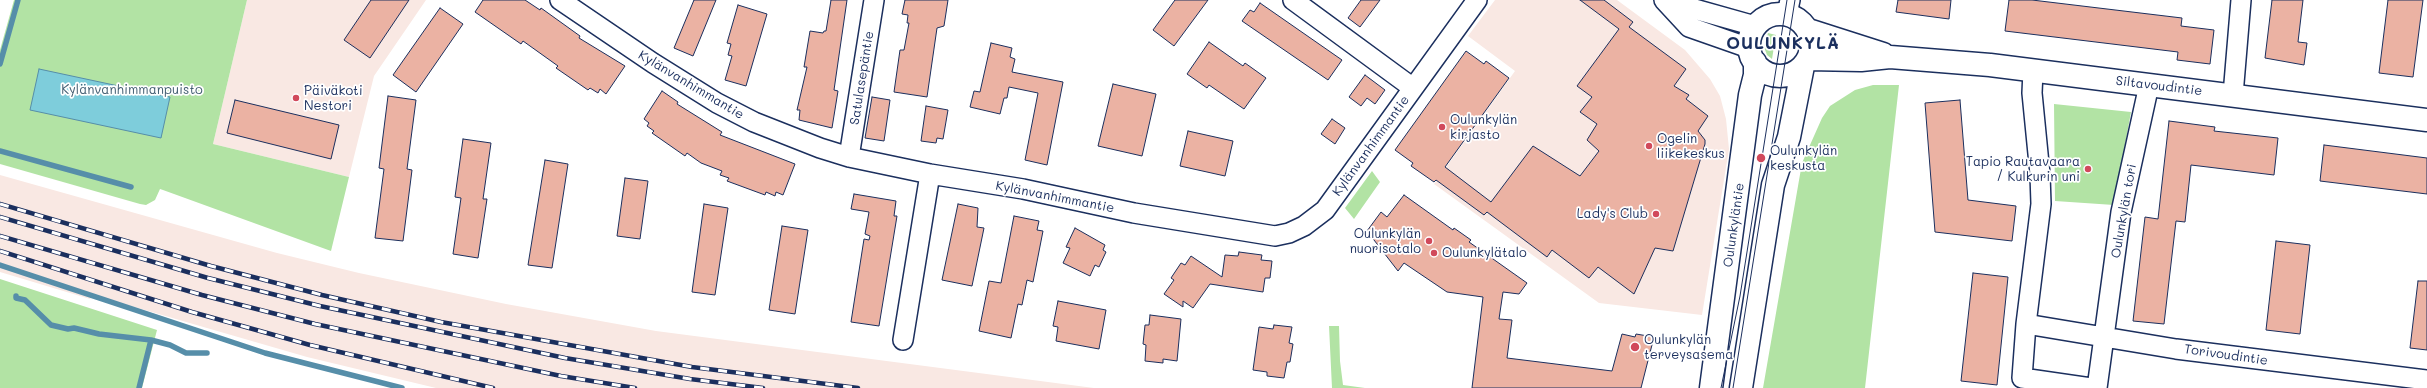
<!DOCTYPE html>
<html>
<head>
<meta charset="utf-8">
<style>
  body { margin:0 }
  canvas { display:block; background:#fff }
</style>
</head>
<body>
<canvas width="2427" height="388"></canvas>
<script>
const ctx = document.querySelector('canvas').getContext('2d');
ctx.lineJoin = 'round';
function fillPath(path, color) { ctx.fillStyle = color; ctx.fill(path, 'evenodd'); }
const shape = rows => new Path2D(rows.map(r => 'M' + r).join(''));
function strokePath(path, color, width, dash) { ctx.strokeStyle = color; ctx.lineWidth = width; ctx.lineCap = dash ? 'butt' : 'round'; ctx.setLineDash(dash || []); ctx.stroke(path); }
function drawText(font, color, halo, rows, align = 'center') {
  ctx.font = font + ' Mali,sans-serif'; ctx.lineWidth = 3.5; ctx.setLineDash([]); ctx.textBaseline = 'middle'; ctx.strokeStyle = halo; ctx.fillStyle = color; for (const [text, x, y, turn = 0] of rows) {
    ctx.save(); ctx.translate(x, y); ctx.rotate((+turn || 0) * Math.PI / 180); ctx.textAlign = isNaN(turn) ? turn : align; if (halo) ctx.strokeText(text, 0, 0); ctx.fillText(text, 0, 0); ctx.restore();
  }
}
fillPath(shape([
  [247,0,426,0,374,76,349,177,213,144],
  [1495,0,1617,0,1685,50,1710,79,1720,96,1726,119,1729,149,1702,315,1599,303,1434,184,1515,71,1468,36],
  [0,175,277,253,359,273,506,304,656,331,1094,388,436,388,307,357,93,295,90,299,0,272]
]), '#f9e8e3');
fillPath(shape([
  [14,0,247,0,213,144,349,177,331,251,163,190,160,189,155,200,146,205,140,204,0,164,0,50],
  [1768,33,1776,35,1772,59,1767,55,1764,47],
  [1873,85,1899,85,1865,388,1763,388,1802,163,1822,118,1830,106,1855,90],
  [2054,104,2131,112,2114,205,2055,201],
  [1372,171,1380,182,1354,219,1345,208],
  [0,279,157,330,142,388,0,388],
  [1329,326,1339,326,1340,361,1343,385,1365,388,1332,388]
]), '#b2e3a4');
const water = shape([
  [39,69,170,97,161,138,30,110,39,69]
]);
fillPath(water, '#7ecddb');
strokePath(water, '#568ea9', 1);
strokePath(shape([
  [0,64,18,0],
  [0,151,131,187],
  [0,265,265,353,402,388],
  [16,296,16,298,25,300,51,325,68,329,74,328,99,334,151,340,139,388],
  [151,340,170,345,186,353,207,353]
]), '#568ea9', 5.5);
const building = shape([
  [371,0,409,0,370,58,344,40,371,0],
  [483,0,525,0,540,10,541,8,580,36,579,38,625,66,606,94,600,89,598,93,590,88,588,90,556,68,558,66,523,41,521,44,475,12,483,0],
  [694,0,716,0,693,56,674,48,694,0],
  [831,0,847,0,834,90,838,91,832,128,799,120,800,110,797,110,807,67,804,67,810,31,823,33,824,31,826,31,831,0],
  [905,0,948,0,944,26,937,28,927,97,894,92,900,50,904,50,909,23,907,23,908,15,902,14,905,0],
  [1175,0,1208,0,1174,46,1153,30,1175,0],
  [1361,0,1380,0,1360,27,1348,18,1361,0],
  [1580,0,1604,0,1633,22,1629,27,1686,69,1674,86,1689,95,1686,99,1708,116,1698,131,1705,140,1705,144,1673,251,1655,248,1634,294,1598,267,1589,278,1552,250,1547,257,1487,212,1484,215,1436,180,1434,182,1411,166,1413,163,1395,150,1466,51,1484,64,1486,61,1509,78,1445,167,1491,202,1533,146,1580,176,1599,151,1587,140,1597,124,1580,112,1592,97,1577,86,1619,29,1580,0],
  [1898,0,1951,0,1949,19,1896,12,1898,0],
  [2009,0,2032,0,2182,18,2181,26,2214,30,2210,64,2177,60,2178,52,2005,31,2009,0],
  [2272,0,2303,0,2298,42,2307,43,2304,65,2265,58,2272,0],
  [2388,0,2423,0,2413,77,2379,73,2388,0],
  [1260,3,1342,60,1328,80,1242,21,1250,10,1254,12,1260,3],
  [738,5,767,14,746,86,725,80,732,56,728,55,731,44,727,43,738,5],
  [440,8,463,24,416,92,393,75,440,8],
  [1209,42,1243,66,1245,63,1266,78,1244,109,1209,85,1207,88,1187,74,1209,42],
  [991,43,1012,48,1010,57,1015,59,1012,72,1063,82,1047,165,1025,160,1038,93,1009,87,1007,98,1004,98,1000,114,970,107,974,91,980,92,991,43],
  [1365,75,1385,90,1375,104,1367,98,1361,106,1349,97,1365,75],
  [1113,84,1156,94,1142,156,1098,146,1113,84],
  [662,91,678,102,677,104,722,132,720,135,795,164,783,195,776,192,775,196,766,192,765,195,727,181,729,178,720,175,722,171,701,163,687,153,685,156,652,133,654,131,647,126,649,123,644,119,662,91],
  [388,96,416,100,407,169,412,170,403,241,375,238,384,169,379,168,388,96],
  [872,97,890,100,884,141,865,138,872,97],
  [235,100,339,125,331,159,227,133,235,100],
  [1960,100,1968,200,2016,206,2012,241,1935,232,1925,103,1960,100],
  [926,106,948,110,943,139,937,138,936,143,921,141,926,106],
  [1332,119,1345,128,1335,144,1321,134,1332,119],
  [2169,121,2215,127,2214,131,2278,138,2274,175,2191,165,2185,222,2176,221,2164,324,2133,321,2145,217,2158,219,2169,121],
  [1188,131,1233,141,1225,176,1180,166,1188,131],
  [463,139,491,143,483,199,487,199,478,258,453,254,461,198,455,197,463,139],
  [2324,145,2427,158,2427,194,2320,181,2324,145],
  [545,160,568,164,552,268,528,265,545,160],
  [625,178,648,181,640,239,617,236,625,178],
  [854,194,896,201,894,216,897,216,879,326,851,322,864,239,869,240,870,236,865,234,869,212,851,209,854,194],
  [1404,195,1453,230,1454,228,1471,240,1469,242,1527,283,1519,294,1503,292,1499,319,1512,320,1507,358,1612,371,1622,334,1635,337,1636,334,1654,337,1641,388,1472,388,1483,297,1447,292,1404,263,1398,271,1367,231,1381,212,1387,217,1404,195],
  [704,204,728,208,715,295,692,292,704,204],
  [958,204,978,208,977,227,984,228,972,286,942,280,958,204],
  [1014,216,1039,221,1037,230,1043,231,1033,282,1027,280,1022,305,1018,304,1011,338,979,331,989,281,1001,283,1014,216],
  [782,226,808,230,795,314,769,310,782,226],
  [1075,228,1105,245,1103,250,1106,252,1099,267,1095,265,1090,276,1063,263,1070,248,1066,247,1075,228],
  [2276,241,2310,245,2300,334,2266,330,2276,241],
  [1239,252,1262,255,1261,260,1272,261,1270,278,1265,278,1263,292,1210,284,1193,308,1183,301,1183,307,1164,294,1174,280,1171,278,1181,263,1185,265,1191,256,1222,277,1225,255,1238,256,1239,252],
  [1973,273,2008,277,1997,385,1961,381,1973,273],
  [2418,281,2427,281,2427,350,2410,348,2418,281],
  [1058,301,1106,310,1099,349,1056,341,1058,327,1053,326,1058,301],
  [1150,315,1181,319,1177,361,1163,359,1163,363,1145,361,1146,345,1143,344,1145,325,1149,325,1150,315],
  [1274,325,1292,327,1289,343,1293,344,1290,362,1287,362,1284,378,1267,376,1267,372,1253,370,1259,327,1273,329,1274,325]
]);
fillPath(building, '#ebb2a3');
strokePath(building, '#1b2f5e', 1);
const minor = shape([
  [560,0,653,63,717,103,754,122,820,148,849,157,930,174,1023,189,1134,213,1275,236,1289,233,1304,226,1325,210,1477,0],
  [1293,0,1413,88],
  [1664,0,1689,27,1749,48],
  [1666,1,1755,26],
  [1787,14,1790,0],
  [2033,71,2032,93,2040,174,2041,204,2026,324,2022,378,2091,388],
  [2233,95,2241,0],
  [849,157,874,0],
  [2026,324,2176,349,2427,380],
  [903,340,930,174],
  [2097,388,2121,212,2149,85]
]);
const major = shape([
  '1749 45a31 31 0 1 1 62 0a31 31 0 1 1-62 0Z',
  [1808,30,1883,54],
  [1808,59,1861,60,1890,57,1990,65,2427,120],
  [1711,388,1750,95,1755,75,1755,62],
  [1741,388,1773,185,1789,137,1803,66]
]);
strokePath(minor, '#1b2f5e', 22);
strokePath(major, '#1b2f5e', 25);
strokePath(minor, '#fff', 19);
strokePath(major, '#fff', 22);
strokePath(shape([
  [1721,388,1740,296,1787,0],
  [1733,388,1795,0]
]), '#1b2f5e', 1);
const rail = shape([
  [0,204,211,266,322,295,441,322,692,367,858,388],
  [0,217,208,278,320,306,565,358,690,379,763,388],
  [0,236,202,295,315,324,561,376,635,388],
  [0,251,192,312,310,345,493,388]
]);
strokePath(rail, '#1b2f5e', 4.5);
strokePath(rail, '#fff', 3, [9]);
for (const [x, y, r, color] of [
  [296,98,4,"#d1495b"],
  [1442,127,4,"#d1495b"],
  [1649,146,4,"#d1495b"],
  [1761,158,5,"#d1495b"],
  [2088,169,4,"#d1495b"],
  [1656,214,4,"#d1495b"],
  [1429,241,4,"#d1495b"],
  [1434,253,4,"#d1495b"],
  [1635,347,5,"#d1495b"]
]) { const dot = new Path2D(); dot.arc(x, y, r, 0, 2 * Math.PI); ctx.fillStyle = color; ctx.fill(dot); strokePath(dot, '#fff', 1.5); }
drawText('13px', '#1b2f5e', '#fff', [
  ["Satulasepäntie",862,78,-81],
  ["Kylänvanhimmantie",691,85,31],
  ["Siltavoudintie",2159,86,7],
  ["Kylänvanhimmantie",1371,146,-54],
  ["Kylänvanhimmantie",1055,197,11],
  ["Oulunkylän tori",2124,211,-80],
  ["Oulunkyläntie",1734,225,-82],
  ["Torivoudintie",2226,355,8]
]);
drawText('13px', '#415c70', '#fff', [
  ["Kylänvanhimmanpuisto",132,90]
]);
drawText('13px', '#1b2f5e', '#fff', [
  ["Päiväkoti",304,91],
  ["Nestori",304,106],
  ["Oulunkylän",1450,120],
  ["kirjasto",1450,135],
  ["Ogelin",1657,139],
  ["liikekeskus",1657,154],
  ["Oulunkylän",1770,151],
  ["keskusta",1770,166],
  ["Tapio Rautavaara",2080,162,"right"],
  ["/ Kulkurin uni",2080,177,"right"],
  ["Lady's Club",1648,214,"right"],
  ["Oulunkylän",1421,234,"right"],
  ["nuorisotalo",1421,249,"right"],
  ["Oulunkylätalo",1442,253],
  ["Oulunkylän",1644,340],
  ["terveysasema",1644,355]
], 'left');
ctx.letterSpacing = '1px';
drawText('bold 17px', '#1b2f5e', '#fff', [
  ["OULUNKYLÄ",1783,44]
]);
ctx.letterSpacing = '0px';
</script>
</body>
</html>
